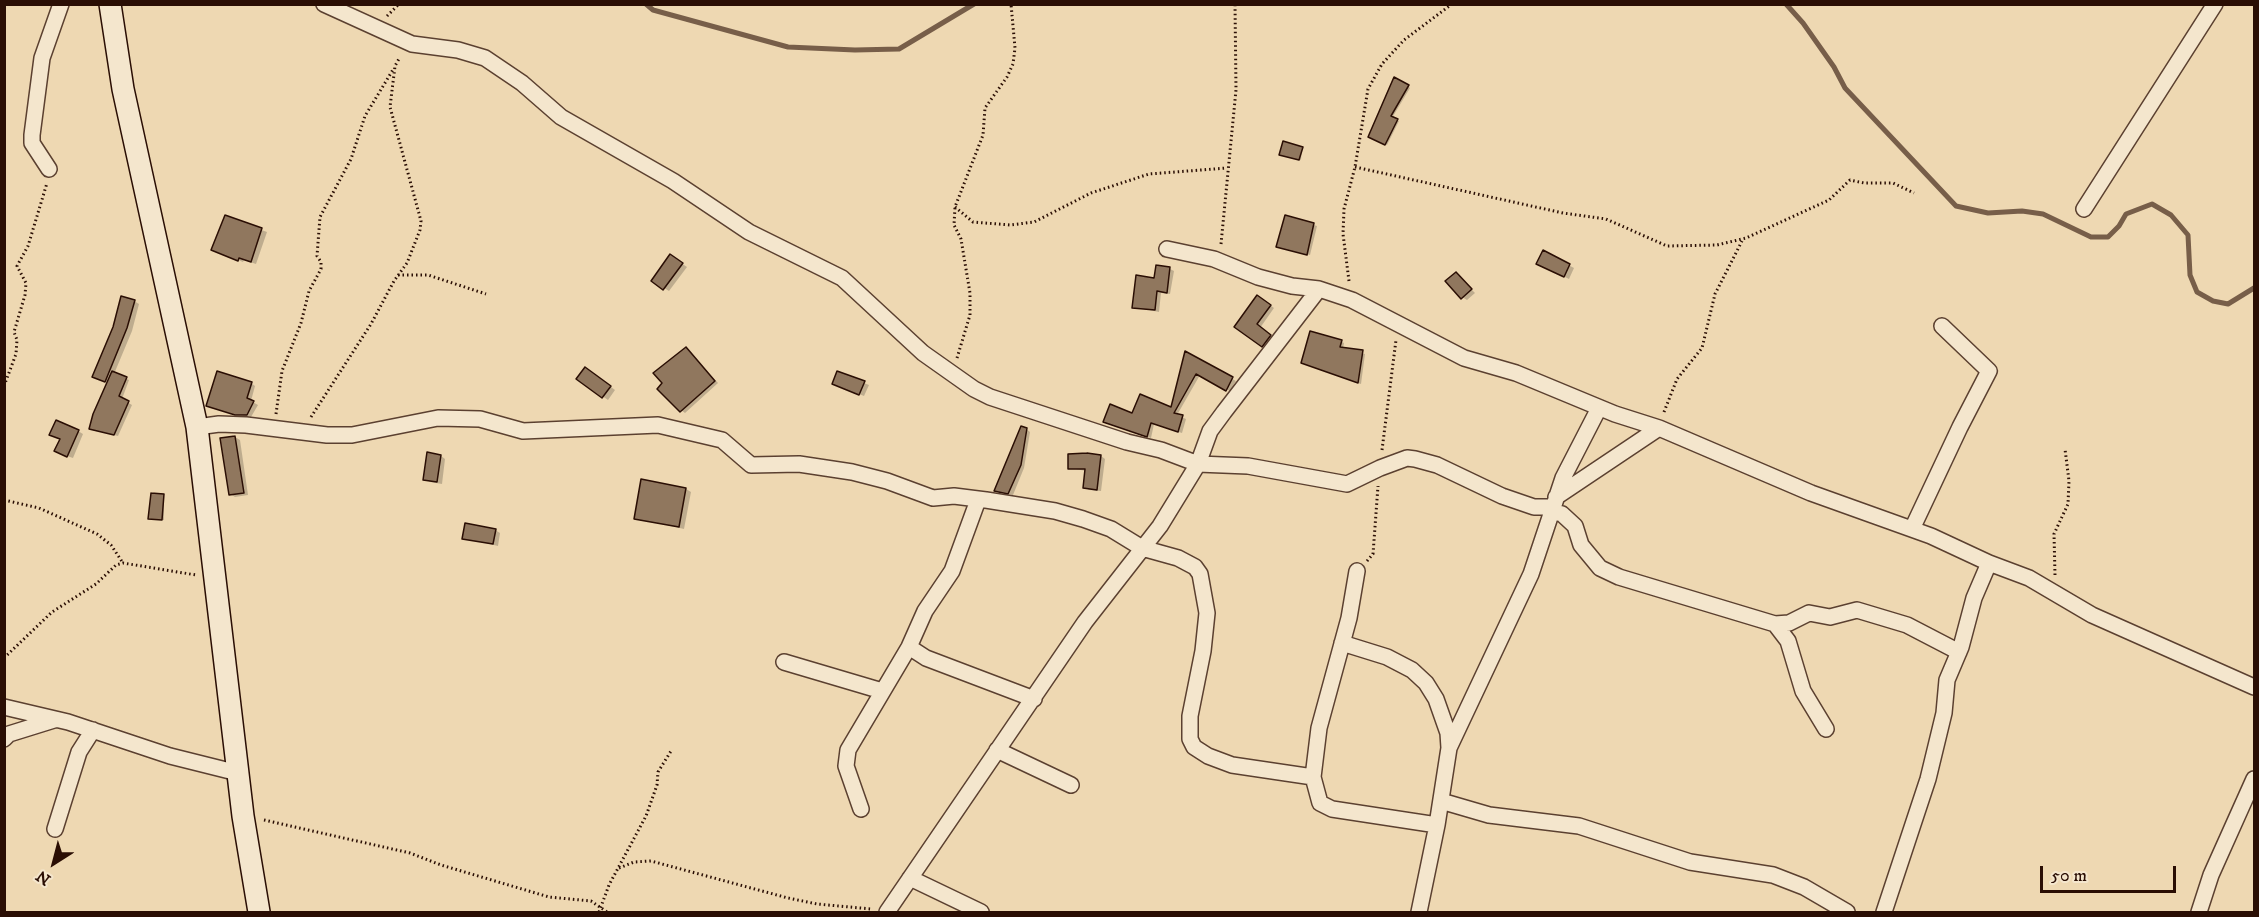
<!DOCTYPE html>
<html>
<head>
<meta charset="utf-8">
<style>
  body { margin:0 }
  #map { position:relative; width:2259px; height:917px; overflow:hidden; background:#eed8b2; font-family:"IM FELL DW Pica",serif }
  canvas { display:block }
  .frame { position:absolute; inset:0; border:6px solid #2a0e04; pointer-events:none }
  .north { position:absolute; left:24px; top:833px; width:60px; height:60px; -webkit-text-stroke:4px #f4e6cd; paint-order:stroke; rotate:216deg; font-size:16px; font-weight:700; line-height:24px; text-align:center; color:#2a0e04 }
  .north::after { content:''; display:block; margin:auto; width:21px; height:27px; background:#2a0e04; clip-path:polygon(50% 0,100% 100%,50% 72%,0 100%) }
  .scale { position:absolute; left:2040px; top:866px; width:136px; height:27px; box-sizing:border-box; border:3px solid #2a0e04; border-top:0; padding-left:8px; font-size:18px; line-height:21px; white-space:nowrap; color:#2a0e04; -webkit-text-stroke:4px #f4e6cd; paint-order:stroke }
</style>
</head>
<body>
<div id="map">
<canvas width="2259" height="917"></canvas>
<div class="frame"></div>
<div class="north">N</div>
<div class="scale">50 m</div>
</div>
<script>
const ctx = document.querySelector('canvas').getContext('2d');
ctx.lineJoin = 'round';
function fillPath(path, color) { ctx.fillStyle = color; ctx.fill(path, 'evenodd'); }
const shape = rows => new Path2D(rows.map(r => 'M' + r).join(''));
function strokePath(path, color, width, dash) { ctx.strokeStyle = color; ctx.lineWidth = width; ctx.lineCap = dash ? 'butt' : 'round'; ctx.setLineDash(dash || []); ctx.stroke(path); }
fillPath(shape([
  [1395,79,1410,88,1392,118,1399,121,1387,145,1370,136],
  [1302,148,1301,160,1282,155],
  [226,217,267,232,256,264,244,260,243,262,218,252],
  [1286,217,1317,226,1310,255,1281,248],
  [1544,252,1574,268,1569,279,1543,266],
  [675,259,687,267,669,291,653,281],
  [1170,269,1174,271,1170,294,1161,293,1159,312,1134,307,1155,279],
  [1456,274,1475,293,1467,300,1462,297],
  [1262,299,1274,308,1260,328,1274,338,1267,348,1236,326],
  [134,301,139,304,132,331,114,374,129,380,122,399,132,405,118,436,94,430,109,383,99,379],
  [1311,333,1342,342,1344,343,1343,349,1365,354,1361,384,1305,364],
  [686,349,718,383,685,413,681,410],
  [1186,354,1236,381,1230,391,1200,375,1177,415,1186,419,1182,433,1154,424,1151,438,1108,424,1132,415,1172,410],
  [590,371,615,390,608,400,578,379],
  [251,383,255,386,251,401,258,405,251,417,212,408],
  [864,383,869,385,864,396,838,386],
  [1026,429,1030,432,1024,468,1013,495,999,493,996,491],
  [78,431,83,434,73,458,61,454,61,439],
  [235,437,240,440,248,495,235,497,230,494],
  [441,456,445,459,442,484,430,482,425,479],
  [1101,456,1105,459,1101,491,1089,490,1085,487,1086,471,1070,468],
  [686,489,691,492,684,529,636,518],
  [164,495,164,520,152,519],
  [495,530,500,533,498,546,464,538]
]), '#0003');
strokePath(shape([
  [646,4,653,10,788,47,855,50,899,49,974,4],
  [1786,4,1803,23,1834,67,1845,88,1956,206,1988,213,2022,211,2043,214,2091,237,2108,237,2119,226,2126,214,2152,204,2171,215,2188,235,2190,275,2197,292,2213,301,2228,304,2254,288]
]), '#775e49', 5);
const building = shape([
  [1394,77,1409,85,1391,116,1398,119,1385,145,1368,137,1394,77],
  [1283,141,1303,147,1299,160,1279,155,1283,141],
  [225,215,262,228,251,262,239,258,238,261,211,250,225,215],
  [1285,215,1314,223,1307,255,1276,247,1285,215],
  [1543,250,1570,264,1564,277,1536,264,1543,250],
  [670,254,683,263,663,290,651,281,670,254],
  [1156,265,1170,267,1167,293,1157,291,1155,310,1132,308,1136,275,1154,278,1156,265],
  [1456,272,1472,289,1461,299,1445,281,1456,272],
  [1257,295,1271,305,1257,324,1271,335,1262,347,1234,327,1257,295],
  [121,296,135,300,127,328,105,382,92,377,113,327,121,296],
  [1310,331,1342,340,1340,347,1363,350,1358,383,1301,363,1310,331],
  [686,347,715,381,680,412,657,389,662,383,653,373,686,347],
  [1185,351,1233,377,1226,391,1196,374,1174,413,1183,415,1178,432,1151,423,1147,437,1103,422,1110,404,1132,413,1140,394,1171,407,1185,351],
  [585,367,611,386,602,398,576,379,585,367],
  [112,371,127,377,119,396,129,401,114,435,89,429,93,414,112,371],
  [217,371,252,382,247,398,254,401,247,415,235,415,206,406,217,371],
  [837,371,865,381,859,395,832,384,837,371],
  [56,420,79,430,67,457,54,451,60,439,49,435,56,420],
  [1021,426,1027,428,1021,465,1008,494,994,491,1021,426],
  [235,436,244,493,229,495,220,438,235,436],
  [427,452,441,455,437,482,423,480,427,452],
  [1087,453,1101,455,1097,490,1083,488,1085,469,1068,469,1068,454,1087,453],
  [641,479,686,488,679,527,634,519,641,479],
  [151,493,164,494,162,520,148,519,151,493],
  [465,523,496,529,493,544,462,539,465,523]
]);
fillPath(building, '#90775e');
strokePath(building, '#2a0e04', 1.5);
const street = shape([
  [324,4,412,44,458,50,485,58,522,83,561,117,673,181,749,232,842,278,923,353,974,389,990,397,1127,442,1161,450,1198,464,1248,466,1347,484,1380,468,1407,458,1415,459,1437,465,1502,496,1534,507,1552,507],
  [49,169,32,143,32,135,42,58,61,4],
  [2084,209,2215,4],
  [1167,249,1214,259,1258,277,1292,286,1319,289,1352,300,1464,358,1516,373,1615,414,1659,428,1811,493,1931,536,1989,563,2029,578,2092,615,2254,687],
  [197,427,219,424,246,425,327,435,352,435,438,418,480,419,523,431,658,425,722,440,751,465,799,464,852,472,887,481,933,498,954,496,986,500,1055,511,1083,519,1111,529,1142,548,1178,558,1195,567,1200,574,1207,613,1203,651,1190,716,1190,739,1194,747,1208,756,1232,765,1313,777],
  [1556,497,1659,428],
  [1551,511,1562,514,1575,526,1581,545,1600,568,1619,577,1775,624,1789,623,1809,613,1830,617,1857,610,1907,625,1959,652],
  [1912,529,1960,427,1989,371,1942,326],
  [1357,571,1349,618,1319,728,1313,777,1320,803,1332,809,1437,825],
  [1775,624,1788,641,1803,691,1826,729],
  [1342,643,1387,657,1412,670,1426,683,1436,699,1448,733,1449,748,1437,825,1419,912],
  [909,647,926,658,1034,699],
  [784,662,882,691],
  [4,707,68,722,170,756,238,773],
  [4,739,9,734,54,720],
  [1449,748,1531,574,1563,478,1599,408],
  [997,750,1071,785],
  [1441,801,1489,815,1579,826,1690,862,1773,875,1804,887,1847,912],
  [861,809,846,766,848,750,909,647,925,611,952,571,978,500],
  [55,829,79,752,93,730],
  [910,878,981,912],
  [887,912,1085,622,1160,526,1198,464,1210,431,1224,412,1319,289],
  [1884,912,1928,779,1944,713,1947,680,1961,647,1974,598,1989,563],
  [2199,912,2211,875,2254,779]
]);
const secondary = shape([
  [110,4,123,89,197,427,243,816,259,912]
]);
strokePath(street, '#5b4030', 18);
strokePath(secondary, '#2a0e04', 24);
strokePath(shape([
  [387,16,399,4],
  [1355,167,1563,213,1606,219,1667,246,1717,245,1746,238,1829,200,1850,180,1864,183,1893,183,1914,193],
  [955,207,973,222,1010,225,1034,222,1091,193,1149,174,1227,168],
  [1221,244,1236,90,1235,4],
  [398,275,428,275,486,294],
  [1349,281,1343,234,1344,209,1355,167,1368,89,1382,64,1404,40,1452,4],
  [957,358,970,315,970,293,961,239,954,225,955,207,983,135,985,108,1007,77,1013,64,1015,48,1011,4],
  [4,386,16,354,17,340,14,332,25,295,26,283,17,266,28,246,47,183],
  [1664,412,1677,379,1702,348,1715,294,1742,241],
  [276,414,282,371,301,323,309,291,321,269,321,262,317,256,320,217,351,159,365,116,394,68],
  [311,417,371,324,394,281,407,263,420,230,421,221,390,107,395,66,400,57],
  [1382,450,1396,340],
  [4,500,39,508,97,534,111,545,123,563],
  [1367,561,1373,554,1378,486],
  [2055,575,2054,534,2068,504,2069,481,2065,449],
  [4,658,52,612,96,584,116,565,123,563,196,575],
  [264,820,410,853,441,865,549,897,591,901,607,912],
  [619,868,634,862,651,861,788,898,817,904,871,909],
  [599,912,609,885,646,816,657,785,658,772,671,751]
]), '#2a0e04', 3, [1.5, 3]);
strokePath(street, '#f4e6cd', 15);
strokePath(secondary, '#f4e6cd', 21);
</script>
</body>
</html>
